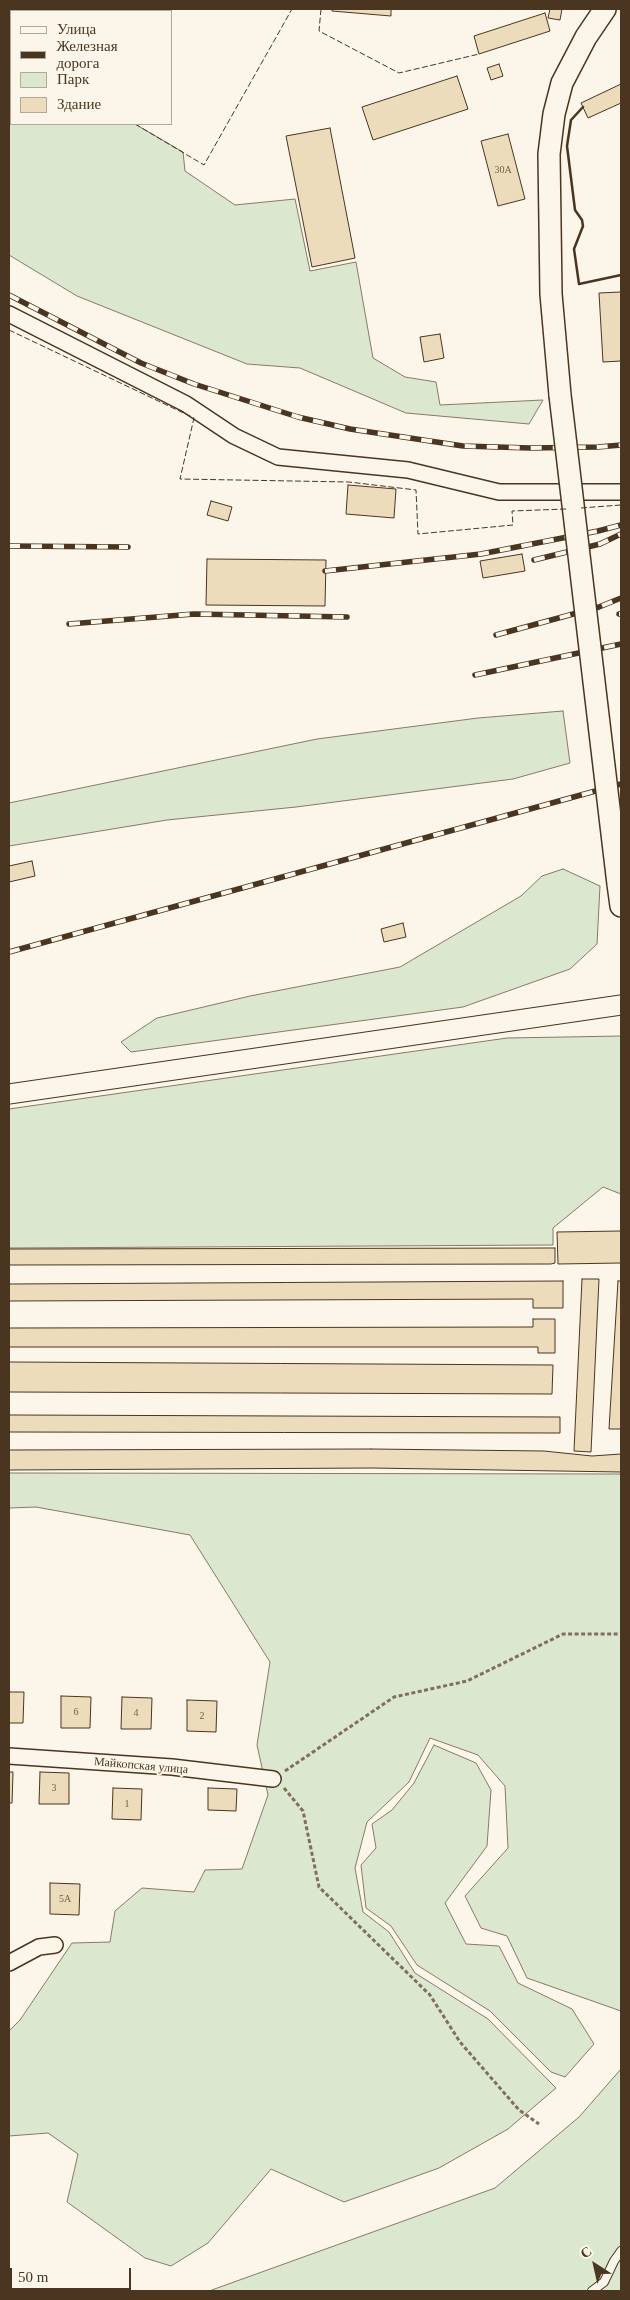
<!DOCTYPE html>
<html>
<head>
<meta charset="utf-8">
<style>
  body { margin:0 }
  #map { position:relative; width:630px; height:2300px; overflow:hidden; background:#fbf6e9; font-family:Georgia,serif }
  canvas { display:block }
  .frame { position:absolute; inset:0; border:10px solid #4a3520; pointer-events:none }
  .legend { position:absolute; left:10px; top:10px; width:162px; height:115px; box-sizing:border-box; background:#fbf6e9; border:1px solid #b4a999; margin:0; padding:6px 9px; list-style:none; font-size:15px; color:#4a3520 }
  .legend li { display:flex; align-items:center; gap:10px; height:25px }
  .legend b { width:25px; border:1px solid #b4a999 }
  .north { position:absolute; left:570px; top:2240px; width:50px; height:50px; -webkit-text-stroke:4px #fbf6e9; paint-order:stroke; rotate:325deg; font-size:14px; font-weight:700; line-height:20px; text-align:center; color:#4a3520 }
  .north::after { content:''; display:block; margin:auto; width:18px; height:22px; background:#4a3520; clip-path:polygon(50% 0,100% 100%,50% 72%,0 100%) }
  .scale { position:absolute; left:10px; top:2268px; width:121px; height:22px; box-sizing:border-box; border:2px solid #4a3520; border-top:0; padding-left:6px; font-size:15px; line-height:18px; white-space:nowrap; color:#4a3520; -webkit-text-stroke:4px #fbf6e9; paint-order:stroke }
</style>
</head>
<body>
<div id="map">
<canvas width="630" height="2300"></canvas>
<div class="frame"></div>
<ul class="legend">
<li><b style="height:6px;background:#fbf6e9"></b>Улица</li>
<li><b style="height:6px;background:#4a3520"></b>Железная дорога</li>
<li><b style="height:14px;background:#dce7d0"></b>Парк</li>
<li><b style="height:14px;background:#ecdcbc"></b>Здание</li>
</ul>
<div class="north">С</div>
<div class="scale">50 m</div>
</div>
<script>
const ctx = document.querySelector('canvas').getContext('2d');
ctx.lineJoin = 'round';
function fillPath(path, color) { ctx.fillStyle = color; ctx.fill(path, 'evenodd'); }
const shape = rows => new Path2D(rows.map(r => 'M' + r).join(''));
function strokePath(path, color, width, dash) { ctx.strokeStyle = color; ctx.lineWidth = width; ctx.lineCap = dash ? 'butt' : 'round'; ctx.setLineDash(dash || []); ctx.stroke(path); }
function drawText(font, color, halo, rows, align = 'center') {
  ctx.font = font + ' Georgia,serif'; ctx.lineWidth = 4; ctx.setLineDash([]); ctx.textBaseline = 'middle'; ctx.strokeStyle = halo; ctx.fillStyle = color; for (const [text, x, y, turn = 0] of rows) {
    ctx.save(); ctx.translate(x, y); ctx.rotate((+turn || 0) * Math.PI / 180); ctx.textAlign = isNaN(turn) ? turn : align; if (halo) ctx.strokeText(text, 0, 0); ctx.fillText(text, 0, 0); ctx.restore();
  }
}
const green = shape([
  [9,51,11,52,11,124,135,124,183,152,185,171,235,205,295,199,310,271,356,262,373,358,405,377,436,382,440,405,543,400,529,424,406,413,300,368,247,364,77,296,9,255,9,51],
  [563,711,570,763,513,779,296,807,167,820,9,846,9,803,317,739,478,718,563,711],
  [563,869,600,886,597,944,570,969,463,1007,131,1052,121,1042,157,1018,250,996,400,967,521,896,542,876,563,869],
  [621,1036,621,1194,603,1187,553,1228,553,1245,9,1248,9,1109,507,1038,621,1036],
  [9,1473,621,1474,621,2011,527,1978,507,1936,481,1928,465,1896,508,1848,505,1786,478,1755,430,1738,409,1782,367,1822,355,1868,363,1912,389,1932,415,1973,488,2019,556,2088,508,2129,439,2168,344,2202,271,2169,208,2243,171,2266,145,2258,67,2202,78,2154,48,2133,9,2136,9,2031,20,2020,72,1943,110,1942,115,1911,142,1888,194,1892,205,1870,242,1869,268,1795,257,1745,270,1662,190,1535,36,1507,9,1508,9,1473],
  [434,1745,476,1763,491,1790,487,1846,445,1903,466,1944,499,1946,518,1983,572,2009,594,2044,565,2077,551,2072,490,2011,417,1965,391,1926,366,1908,361,1865,376,1848,372,1824,392,1810,414,1783,434,1745],
  [621,2069,621,2291,209,2291,495,2188,579,2117,621,2069]
]);
fillPath(green, '#dce7d0');
strokePath(green, '#887966', 1);
const building = shape([
  [332,9,391,9,391,16,332,11,332,9],
  [550,9,562,9,560,20,548,18,550,9],
  [545,13,550,31,479,54,474,36,545,13],
  [499,64,503,76,491,80,487,68,499,64],
  [457,76,468,109,373,140,362,107,457,76],
  [621,84,621,103,588,118,581,103,621,84],
  [330,128,355,258,312,267,286,136,330,128],
  [508,134,525,199,498,206,481,141,508,134],
  [621,292,621,361,603,362,599,293,621,292],
  [440,334,444,358,424,362,420,337,440,334],
  [348,485,396,489,394,518,346,514,348,485],
  [211,501,232,507,228,521,207,515,211,501],
  [522,554,525,571,483,578,480,561,522,554],
  [207,559,326,560,325,606,206,605,207,559],
  [32,861,35,876,9,882,9,866,32,861],
  [403,923,406,937,384,942,381,929,403,923],
  [621,1231,621,1263,558,1264,557,1232,621,1231],
  [555,1248,555,1263,551,1264,9,1265,9,1249,555,1248],
  [582,1279,599,1279,591,1452,574,1451,582,1279],
  [563,1281,563,1308,533,1308,533,1299,9,1301,9,1284,563,1281],
  [618,1281,621,1281,621,1429,609,1429,618,1281],
  [533,1319,555,1319,555,1353,538,1353,538,1347,9,1347,9,1328,533,1327,533,1319],
  [9,1362,553,1365,552,1394,9,1392,9,1362],
  [9,1415,560,1417,560,1433,9,1432,9,1415],
  [371,1449,544,1451,592,1456,621,1454,621,1472,372,1468,9,1470,9,1450,371,1449],
  [9,1692,24,1692,23,1723,9,1723,9,1692],
  [61,1696,91,1697,90,1728,61,1728,61,1696],
  [122,1697,152,1698,151,1729,121,1729,122,1697],
  [187,1700,217,1701,216,1732,187,1731,187,1700],
  [9,1772,13,1772,12,1803,9,1803,9,1772],
  [40,1772,69,1773,69,1804,39,1804,40,1772],
  [113,1788,142,1789,141,1820,112,1819,113,1788],
  [208,1788,237,1789,236,1811,208,1810,208,1788],
  [50,1883,80,1884,79,1915,50,1914,50,1883]
]);
fillPath(building, '#ecdcbc');
strokePath(building, '#4a3520', 1);
const service = shape([
  [592,2291,604,2282,614,2261,621,2251]
]);
const minor = shape([
  [9,314,186,404,234,436,278,457,408,470,499,492,621,492],
  [9,1756,172,1767,273,1779],
  [9,1963,39,1947,55,1945]
]);
const tertiary = shape([
  [9,1094,621,1005]
]);
const secondary = shape([
  [560,395,551,294,549,154,554,114,562,83,586,37,605,9],
  [618,884,621,906]
]);
strokePath(service, '#4a3520', 10);
strokePath(minor, '#4a3520', 18);
strokePath(tertiary, '#4a3520', 21);
strokePath(secondary, '#4a3520', 24);
strokePath(shape([
  [285,1771,394,1697,467,1681,563,1634,621,1634],
  [284,1788,303,1811,319,1887,430,1995,460,2042,519,2110,539,2124]
]), '#7f6f5c', 3, [4, 2.5]);
strokePath(service, '#fbf6e9', 8);
strokePath(minor, '#fbf6e9', 15);
strokePath(tertiary, '#fbf6e9', 19);
strokePath(secondary, '#fbf6e9', 21);
const rail = shape([
  [9,295,141,363,194,384,298,417,350,429,463,446,530,448,598,447,621,445],
  [9,546,128,547],
  [534,560,600,544,621,534],
  [325,571,481,554,598,531,621,525],
  [619,614,621,614],
  [69,624,194,614,347,617],
  [496,635,599,607,621,598],
  [475,675,621,644],
  [9,952,621,784]
]);
strokePath(rail, '#4a3520', 5.5);
strokePath(rail, '#fbf6e9', 4, [11]);
const secondaryBridge = shape([
  [560,395,618,884]
]);
strokePath(secondaryBridge, '#4a3520', 24, []);
strokePath(secondaryBridge, '#fbf6e9', 21);
strokePath(shape([
  [321,9,319,31,399,73,479,54],
  [9,51,11,52],
  [135,124,204,165,292,9],
  [9,330,194,418,180,479,349,482,416,490,418,534,513,525,512,511,566,509],
  [581,508,621,505]
]), '#4a3520', 1, [6, 2.5]);
strokePath(shape([
  [583,107,571,120,567,146,575,210,582,220,583,226,574,249,579,284,621,275]
]), '#4a3520', 2.5);
drawText('10px', '#725f47', null, [
  ["30А",503,170],
  ["6",76,1712],
  ["4",136,1713],
  ["2",202,1716],
  ["3",54,1788],
  ["1",127,1804],
  ["5А",65,1899]
]);
drawText('12px', '#4a3520', '#fbf6e9', [
  ["Майкопская улица",141,1766,5]
]);
</script>
</body>
</html>
